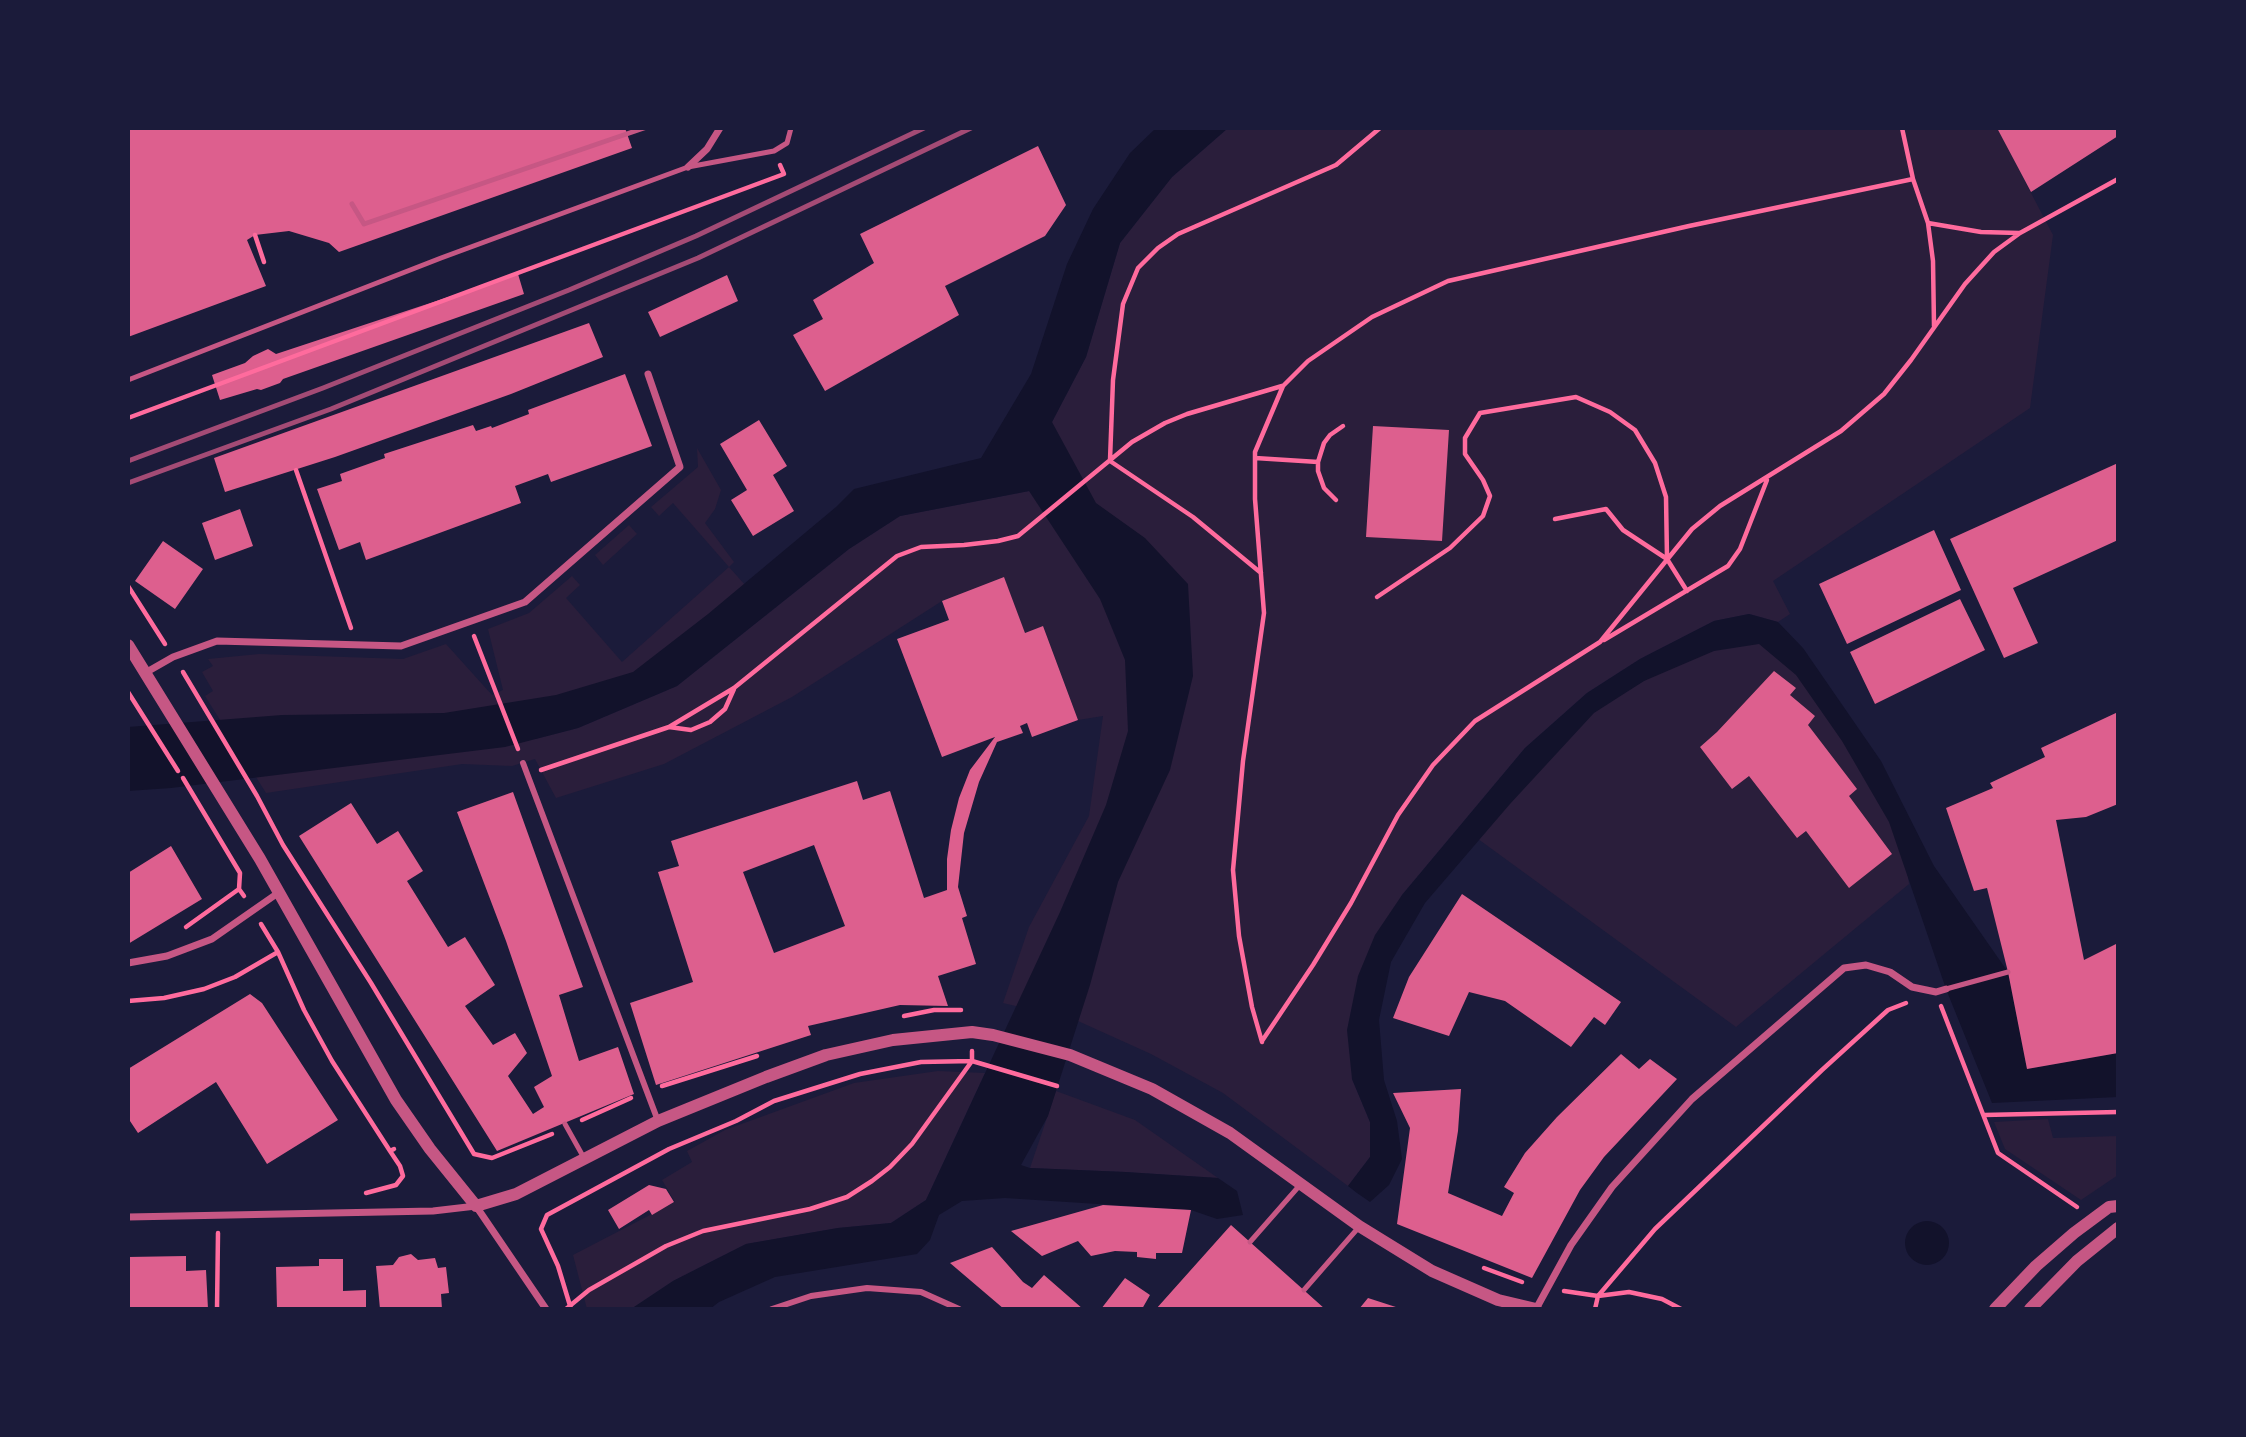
<!DOCTYPE html>
<html>
<head>
<meta charset="utf-8">
<style>
  body { margin:0 }
  #map { position:relative; width:2246px; height:1437px; overflow:hidden; background:#1b1b3a; font-family:Bitter,serif }
  canvas { display:block }
  .frame { position:absolute; inset:0; border:130px solid #1b1b3a; pointer-events:none }
</style>
</head>
<body>
<div id="map">
<canvas width="2246" height="1437"></canvas>
<div class="frame"></div>
</div>
<script>
const ctx = document.querySelector('canvas').getContext('2d');
ctx.lineJoin = 'round';
function fillPath(path, color) { ctx.fillStyle = color; ctx.fill(path, 'evenodd'); }
const shape = rows => new Path2D(rows.map(r => 'M' + r).join(''));
function strokePath(path, color, width, dash) { ctx.strokeStyle = color; ctx.lineWidth = width; ctx.lineCap = dash ? 'butt' : 'round'; ctx.setLineDash(dash || []); ctx.stroke(path); }
fillPath(shape([
  [1228,128,1997,128,2053,235,2030,408,1773,581,1790,614,1778,622,1749,614,1714,621,1640,659,1587,693,1525,748,1402,895,1352,1079,1370,1122,1370,1157,1348,1186,1223,1093,1151,1054,1078,1021,1003,1003,1029,927,1089,816,1103,716,1078,720,1043,626,1025,633,1004,577,942,601,792,697,664,764,556,798,535,759,512,766,462,764,266,793,205,696,213,691,202,672,213,666,208,659,259,654,403,659,446,644,492,695,503,690,488,629,529,613,572,576,580,585,566,598,622,662,729,567,673,503,659,516,651,507,698,467,697,448,721,490,715,509,705,523,734,562,729,567,762,604,535,739,578,728,677,686,849,549,900,516,1029,491,1052,422,1086,357,1120,243,1172,177],
  [629,525,637,534,603,565,595,555],
  [1773,636,1902,830,1909,884,1736,1027,1474,836,1568,726,1704,645],
  [938,1071,985,1073,926,1200,891,1223,838,1228,746,1244,673,1281,631,1309,587,1309,573,1255,675,1202,662,1180,692,1162,687,1151,725,1130,854,1083],
  [1056,1091,1135,1120,1218,1178,1125,1172,1030,1168],
  [2048,1119,2053,1138,2118,1136,2118,1175,2081,1200,2005,1149,1994,1122]
]), '#2a1e3b');
fillPath(shape([
  [1156,128,1228,128,1172,177,1120,243,1086,357,1052,422,1096,503,1145,538,1188,584,1193,676,1170,770,1118,882,1090,985,1048,1116,1021,1165,1030,1168,1125,1172,1218,1178,1237,1191,1243,1215,1217,1219,1191,1210,1005,1198,962,1201,939,1215,930,1240,917,1254,775,1277,719,1302,710,1309,631,1309,673,1281,746,1244,838,1228,891,1223,926,1200,1060,912,1106,805,1128,731,1125,660,1100,599,1029,491,900,516,849,549,677,686,578,728,505,747,171,788,128,791,128,727,282,715,444,713,556,695,633,672,708,614,836,507,854,489,981,458,1031,374,1067,264,1093,209,1130,153],
  [1749,614,1778,622,1803,648,1881,761,1934,866,2008,972,2027,1069,2118,1053,2118,1097,1992,1103,1946,989,1889,822,1842,741,1796,675,1759,644,1714,651,1644,681,1594,713,1510,804,1425,903,1391,962,1379,1020,1384,1080,1397,1121,1402,1159,1389,1185,1370,1202,1357,1193,1348,1186,1370,1157,1370,1122,1352,1079,1347,1030,1358,976,1375,935,1402,895,1525,748,1587,693,1640,659,1714,621],
  '1905 1243a22 22 0 1 1 44 0a22 22 0 1 1-44 0Z'
]), '#12122b');
fillPath(shape([
  [128,128,625,128,632,148,339,252,329,243,289,231,255,235,247,240,266,286,128,337],
  [1997,128,2118,128,2118,136,2031,192],
  [1038,146,1066,205,1045,236,945,286,959,315,825,391,793,335,823,319,813,300,874,263,860,234],
  [518,274,524,294,283,379,280,383,261,390,257,389,220,400,212,375,245,363,253,356,268,349,276,354],
  [727,275,738,301,660,337,648,312],
  [589,323,603,357,511,394,335,457,225,492,214,458],
  [625,374,652,446,551,482,548,474,515,486,521,503,366,560,360,542,339,550,317,489,342,481,340,474,385,458,384,454,473,425,476,431,491,426,492,428,529,414,528,410],
  [759,420,787,466,773,475,794,511,753,536,731,500,747,490,720,444],
  [1373,426,1449,430,1442,541,1366,537],
  [2118,463,2118,540,2013,588,2038,643,2004,658,1950,539],
  [240,509,253,546,215,560,202,523],
  [1934,530,1961,590,1847,644,1819,584],
  [163,541,203,569,175,609,135,581],
  [1004,577,1025,633,1043,626,1078,720,1032,737,1027,723,1020,726,1023,733,997,742,979,782,964,833,958,887,967,916,962,918,976,964,938,976,948,1006,900,1005,808,1026,811,1035,656,1085,630,1003,693,982,658,872,679,866,671,841,857,781,863,800,890,791,924,898,947,890,947,859,951,830,959,798,970,770,995,737,942,757,897,639,949,620,942,601],
  [814,845,845,926,774,953,743,872],
  [1960,599,1985,650,1875,704,1850,652],
  [1774,671,1796,688,1790,695,1815,716,1808,725,1857,789,1849,796,1892,854,1849,888,1806,831,1797,838,1749,776,1732,789,1700,747,1717,732],
  [2118,712,2118,804,2086,817,2056,820,2084,960,2118,943,2118,1053,2027,1069,2008,972,1987,888,1974,891,1946,808,1993,788,1990,783,2045,757,2041,748],
  [513,792,583,987,559,995,579,1061,618,1047,634,1094,497,1151,299,836,351,803,377,844,398,831,423,871,407,881,430,918,448,947,465,937,495,985,465,1006,493,1045,515,1033,527,1053,508,1076,533,1114,544,1107,534,1087,552,1076,506,941,457,812],
  [171,846,202,899,128,944,128,873],
  [1462,894,1621,1002,1605,1025,1594,1017,1571,1047,1505,1001,1469,992,1449,1036,1393,1018,1409,977],
  [250,994,262,1003,338,1120,267,1164,216,1082,138,1133,128,1118,128,1069],
  [1621,1054,1639,1069,1650,1059,1677,1079,1604,1157,1580,1190,1532,1278,1397,1224,1410,1128,1393,1093,1461,1089,1458,1131,1448,1193,1502,1216,1514,1193,1504,1187,1525,1153,1557,1117],
  [649,1185,666,1189,674,1202,652,1215,649,1210,619,1229,608,1210],
  [1103,1205,1191,1210,1182,1253,1156,1253,1156,1259,1137,1257,1137,1252,1115,1251,1091,1256,1078,1241,1042,1256,1011,1231],
  [1231,1225,1250,1242,1325,1309,1156,1309],
  [992,1247,1023,1282,1032,1288,1044,1275,1083,1309,1004,1309,950,1263],
  [411,1254,418,1260,435,1258,438,1268,446,1267,449,1293,441,1294,442,1309,380,1309,376,1266,393,1265,399,1257],
  [186,1256,186,1271,206,1270,208,1309,128,1309,128,1257],
  [319,1259,343,1259,343,1291,366,1290,366,1309,277,1309,276,1267,319,1266],
  [1125,1278,1150,1295,1142,1309,1101,1309],
  [1368,1298,1402,1309,1359,1309]
]), '#dd5f8e');
strokePath(shape([
  [1902,128,1913,179,1928,223,1933,261,1934,326],
  [1928,223,1981,232,2019,233],
  [255,235,264,262],
  [128,418,784,174,780,165],
  [1255,458,1318,462],
  [1110,460,1113,380,1123,304,1138,268,1158,248,1178,234,1336,165,1380,128],
  [1110,461,1193,517,1261,573],
  [296,470,351,628],
  [1336,500,1324,488,1318,471,1318,462,1324,443,1330,435,1343,426],
  [1555,519,1606,509,1623,530,1667,559,1687,591],
  [128,586,165,644],
  [1377,597,1450,548,1483,516,1490,496,1483,480,1465,454,1465,438,1480,413,1576,397,1610,412,1635,430,1655,463,1666,497,1667,558],
  [474,636,518,749],
  [1604,640,1728,566,1740,549,1767,480],
  [183,672,257,796,283,845,371,983,474,1154,492,1158,552,1134],
  [128,692,178,771],
  [669,727,691,730,710,722,725,709,734,689],
  [541,770,669,727,734,688,897,556,921,547,964,545,998,541,1018,536,1132,442,1165,423,1187,414,1282,386],
  [183,778,240,873,239,889,244,896],
  [261,924,278,952,304,1010,332,1061,390,1151],
  [186,927,239,889],
  [128,1001,164,998,204,989,235,977,278,952],
  [1941,1006,1998,1153,2077,1207],
  [904,1016,934,1010,961,1010],
  [1262,1041,1313,965,1351,903,1398,815,1433,765,1475,721,1600,642,1692,529,1720,506,1841,431,1884,394,1911,360,1965,284,1994,252,2020,233,2118,179],
  [1262,1042,1252,1007,1239,936,1233,870,1243,761,1264,613,1255,499,1255,452,1283,386,1308,361,1372,317,1448,281,1689,226,1913,179],
  [662,1086,757,1056],
  [1984,1115,2118,1112],
  [582,1120,631,1098],
  [366,1193,396,1185,403,1176,400,1166,390,1151,394,1149],
  [1484,1268,1522,1282],
  [1564,1291,1598,1296,1629,1292,1662,1299,1681,1309],
  [217,1309,218,1233],
  [566,1309,589,1290,666,1246,703,1231,810,1209,847,1197,872,1181,890,1167,912,1144,972,1061,972,1051],
  [571,1309,558,1266,541,1229,547,1215,669,1149,736,1121,774,1101,860,1074,921,1062,972,1061,1057,1086],
  [1595,1309,1598,1296,1655,1229,1822,1070,1888,1010,1906,1003]
]), '#ff6b9d', 4.5);
strokePath(shape([
  [352,204,364,224,644,128],
  [128,380,441,258,688,167,774,151,787,143,791,128],
  [1946,989,2008,972],
  [565,1124,584,1158],
  [1250,1242,1300,1185],
  [1304,1290,1359,1227]
]), '#c65784', 5);
strokePath(shape([
  [523,763,658,1121],
  [772,1309,811,1296,867,1288,921,1292,959,1309]
]), '#c65784', 6);
strokePath(shape([
  [688,167,707,149,720,128],
  [145,673,173,657,217,641,401,646,525,602,680,467,648,374],
  [128,963,167,956,212,939,278,893],
  [128,1217,433,1211,476,1206,546,1309],
  [1536,1309,1571,1245,1612,1187,1692,1099,1844,968,1866,965,1890,972,1912,987,1936,992,1946,989]
]), '#c65784', 7);
strokePath(shape([
  [128,645,260,859,396,1100,430,1149,476,1206,516,1194,658,1121,766,1077,826,1055,893,1040,972,1032,993,1035,1070,1055,1152,1089,1230,1133,1359,1226,1432,1271,1498,1300,1536,1309],
  [1995,1309,2036,1266,2074,1233,2109,1207,2118,1206],
  [2030,1309,2077,1261,2118,1228]
]), '#c65784', 12);
strokePath(shape([
  [128,461,323,388,569,290,696,236,924,128],
  [128,483,331,409,698,258,971,128]
]), '#a44b75', 5);
</script>
</body>
</html>
